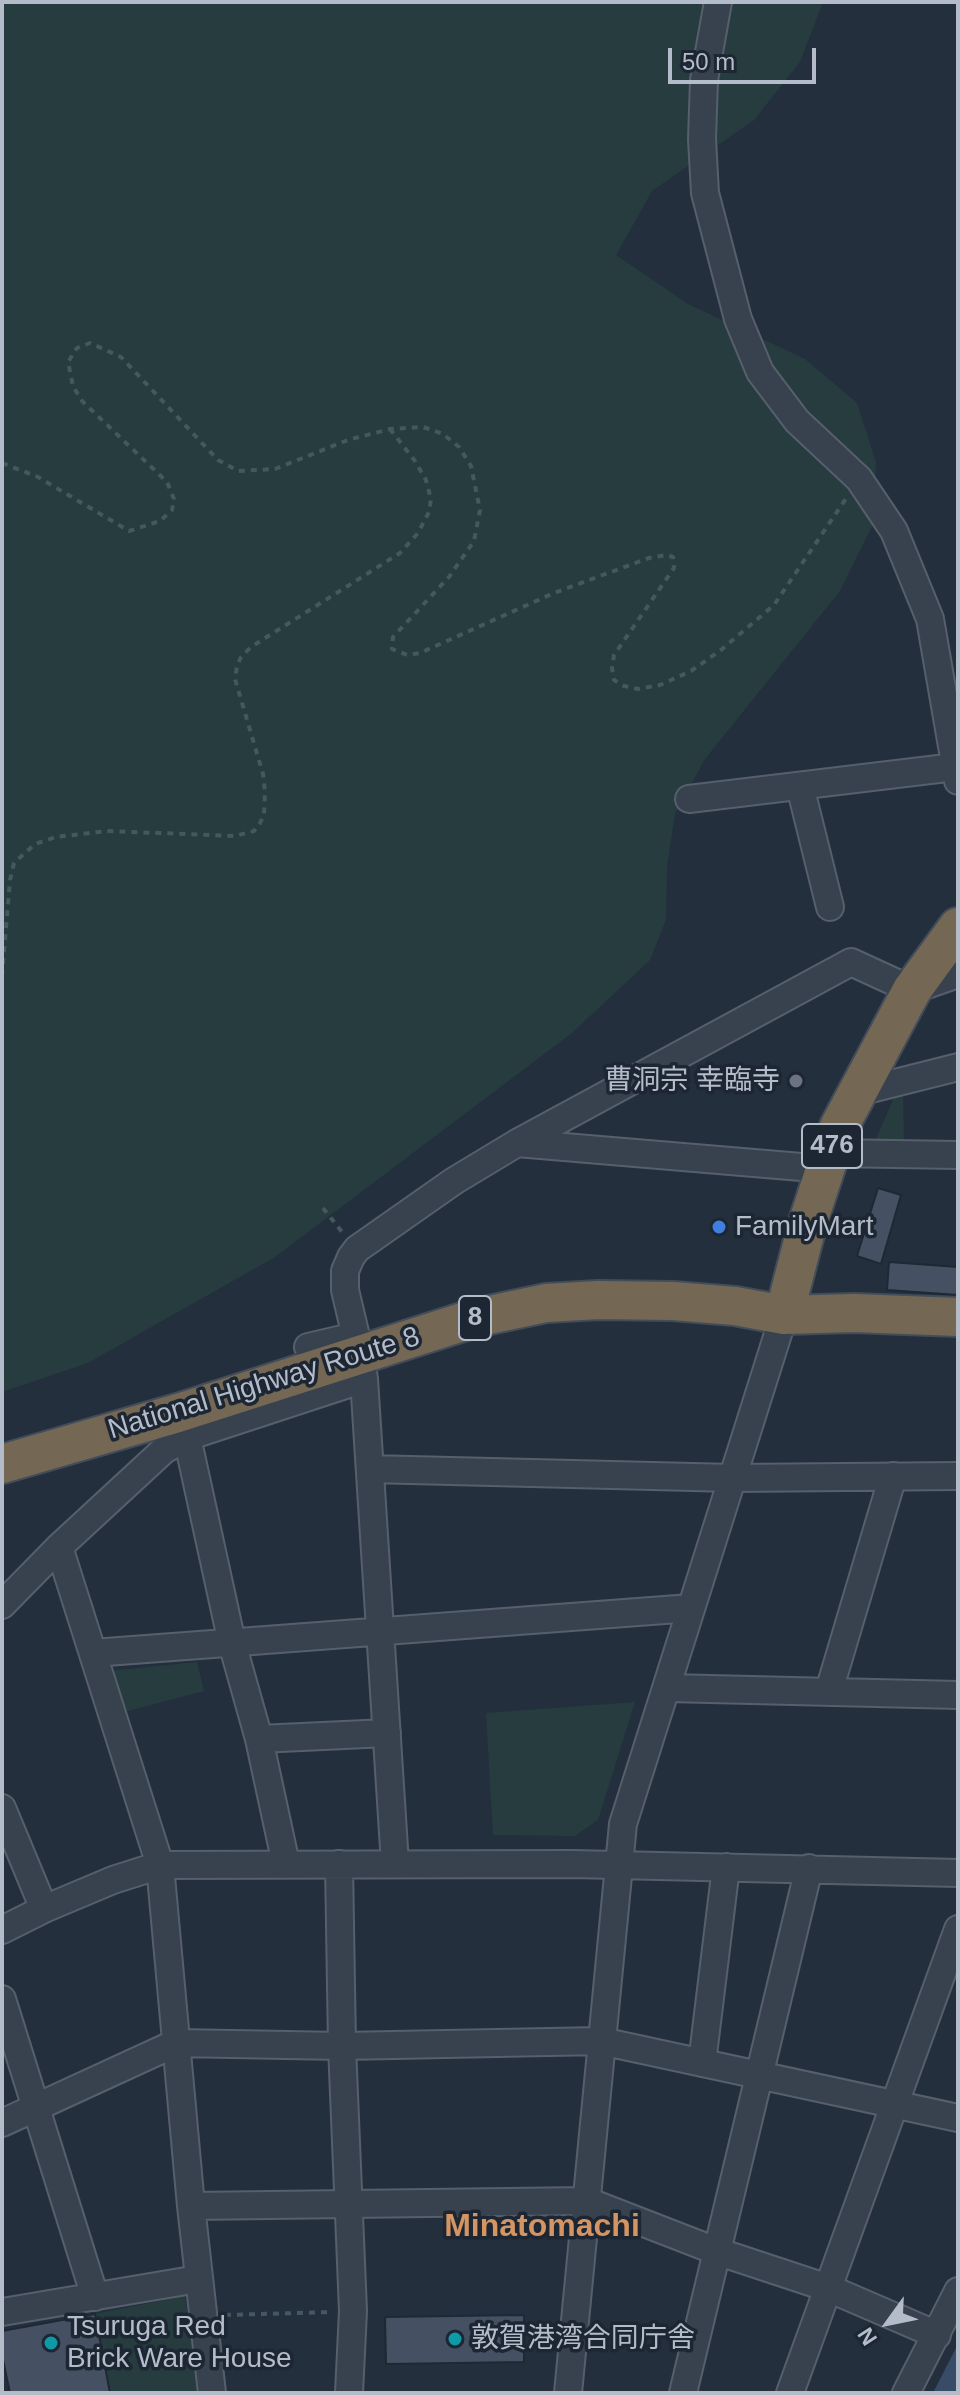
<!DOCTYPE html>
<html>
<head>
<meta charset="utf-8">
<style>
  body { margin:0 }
  #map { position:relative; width:960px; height:2395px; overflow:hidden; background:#242f3e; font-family:Arial,sans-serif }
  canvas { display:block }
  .frame { position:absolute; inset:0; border:4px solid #b4bcc9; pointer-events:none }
  .north { position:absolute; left:848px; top:2283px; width:80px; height:80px; -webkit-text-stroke:6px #1d2633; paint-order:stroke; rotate:237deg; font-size:22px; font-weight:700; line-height:32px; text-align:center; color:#b4bcc9 }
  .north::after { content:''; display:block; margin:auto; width:28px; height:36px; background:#b4bcc9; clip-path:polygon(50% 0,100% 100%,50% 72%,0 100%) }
  .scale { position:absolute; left:668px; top:48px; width:148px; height:36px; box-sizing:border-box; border:4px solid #b4bcc9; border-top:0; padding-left:10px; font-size:24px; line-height:28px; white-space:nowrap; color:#b4bcc9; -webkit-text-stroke:6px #1d2633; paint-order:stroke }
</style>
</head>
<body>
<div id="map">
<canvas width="960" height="2395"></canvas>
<div class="frame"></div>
<div class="north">N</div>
<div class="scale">50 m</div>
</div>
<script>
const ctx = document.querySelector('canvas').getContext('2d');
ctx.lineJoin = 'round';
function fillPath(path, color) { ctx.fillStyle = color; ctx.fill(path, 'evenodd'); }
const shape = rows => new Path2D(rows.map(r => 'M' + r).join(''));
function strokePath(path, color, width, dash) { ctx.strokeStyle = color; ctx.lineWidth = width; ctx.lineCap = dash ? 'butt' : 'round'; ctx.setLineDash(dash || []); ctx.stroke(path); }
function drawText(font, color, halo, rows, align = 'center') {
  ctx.font = font + ' Arial,"Noto Sans JP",sans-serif'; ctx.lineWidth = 7; ctx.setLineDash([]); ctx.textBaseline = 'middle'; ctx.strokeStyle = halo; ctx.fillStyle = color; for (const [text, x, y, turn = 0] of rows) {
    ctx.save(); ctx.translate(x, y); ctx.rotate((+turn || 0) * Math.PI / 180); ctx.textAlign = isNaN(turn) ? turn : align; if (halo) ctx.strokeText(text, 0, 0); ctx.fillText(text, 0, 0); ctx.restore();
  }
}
fillPath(shape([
  [2,2,823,2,800,62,754,120,652,191,616,255,688,304,805,359,857,403,876,462,874,522,840,591,705,759,675,814,667,866,666,920,650,960,572,1033,275,1257,88,1363,2,1392],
  [903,1092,904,1145,874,1143,896,1093],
  [197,1662,204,1691,124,1712,109,1671],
  [635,1702,598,1820,575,1836,493,1835,486,1713],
  [185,2296,199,2393,110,2393,95,2314]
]), '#263c3f');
fillPath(shape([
  [958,2344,958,2393,933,2393]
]), '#394c67');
const building = shape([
  [878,1188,901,1195,881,1264,857,1256,878,1188],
  [889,1262,958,1267,958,1295,887,1290,889,1262],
  [95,2314,110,2393,10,2393,2,2355,2,2331,95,2314],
  [524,2315,524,2362,386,2364,385,2317,524,2315]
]);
fillPath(building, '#455162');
strokePath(building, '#1f2835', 2);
const minor = shape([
  [718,2,704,80,702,139,705,193,738,319,760,372,797,421,859,479,894,531,930,619,958,781],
  [800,786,830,907],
  [689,799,955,767],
  [855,1093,958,1067],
  [517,1143,825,1169],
  [830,1153,958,1155],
  [357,1341,345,1290,345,1271,351,1257,357,1249,454,1181,517,1143,851,962,912,990,958,974],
  [308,1347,355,1336],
  [362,1367,364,1379,395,1864],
  [187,1437,232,1643,259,1739,286,1864],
  [370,1469,733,1478,958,1476],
  [59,1547,160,1865,191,2206,212,2393],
  [2,1605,59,1547,164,1450,187,1437,364,1379],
  [93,1653,691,1608],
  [668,1688,958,1695],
  [829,1691,893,1476],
  [259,1739,387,1733],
  [2,1808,44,1909],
  [339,1864,342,2046,353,2311,349,2393],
  [2,1930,44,1909,113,1880,160,1865,573,1864,958,1873],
  [2,1999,95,2297],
  [702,2063,726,1867],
  [2,2123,176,2043,342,2046,601,2041,958,2118],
  [191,2206,587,2201,716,2251,828,2288,937,2335],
  [2,2312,198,2279],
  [568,2393,623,1824,784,1315],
  [683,2393,809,1868],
  [790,2393,958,1929],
  [906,2393,958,2291]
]);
const highway = shape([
  [784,1315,808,1222,839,1127,912,990,958,927],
  [2,1464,178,1413,475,1318,546,1303,599,1300,673,1301,735,1306,784,1315,854,1313,958,1317]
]);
strokePath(minor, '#565f6c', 30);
strokePath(highway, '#434c59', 42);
strokePath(shape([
  [2,463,38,477,129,531,160,521,172,510,174,499,167,482,82,401,73,386,68,362,77,348,90,343,121,357,218,460,238,471,275,469,348,440,390,429,423,427,443,434,459,447,471,466,480,510,474,541,449,577,393,637,392,649,407,655,420,653,554,593,649,558,667,555,673,557,674,568,614,655,612,668,614,680,624,686,638,689,660,685,691,671,721,650,774,605,847,497],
  [2,976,10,880,14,863,35,844,56,837,107,831,235,836,254,831,260,823,264,815,265,792,263,774,235,679,237,666,241,657,251,647,400,553,418,533,429,512,431,499,426,480,415,461,390,429],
  [323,1208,342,1232],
  [225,2315,332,2312]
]), '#44595c', 4, [6, 6]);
strokePath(minor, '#38414e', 26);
strokePath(highway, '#746855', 38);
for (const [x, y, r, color] of [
  [796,1081,8,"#6b7280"],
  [719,1227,8,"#3f7fe0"],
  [455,2339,8,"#0f9aa8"],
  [51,2343,8,"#0f9aa8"]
]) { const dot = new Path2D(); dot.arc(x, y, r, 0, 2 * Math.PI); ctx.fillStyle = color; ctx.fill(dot); strokePath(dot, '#1d2633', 3); }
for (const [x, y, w] of [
  [832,1146,60],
  [475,1318,32]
]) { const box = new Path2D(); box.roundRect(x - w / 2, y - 22, w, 44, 6); ctx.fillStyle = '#1d2633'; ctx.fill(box); strokePath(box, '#b4bcc9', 2); }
drawText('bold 26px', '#b4bcc9', null, [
  ["476",832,1146],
  ["8",475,1318]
]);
drawText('28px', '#b4bcc9', '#1d2633', [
  ["曹洞宗 幸臨寺",780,1081,"right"],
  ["FamilyMart",735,1227],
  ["Tsuruga Red",67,2327],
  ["Brick Ware House",67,2359],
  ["敦賀港湾合同庁舎",471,2339]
], 'left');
drawText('28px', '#b4bcc9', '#1d2633', [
  ["National Highway Route 8",264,1384,-17]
]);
drawText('bold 32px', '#d59563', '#1d2633', [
  ["Minatomachi",542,2227]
]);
</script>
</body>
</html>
